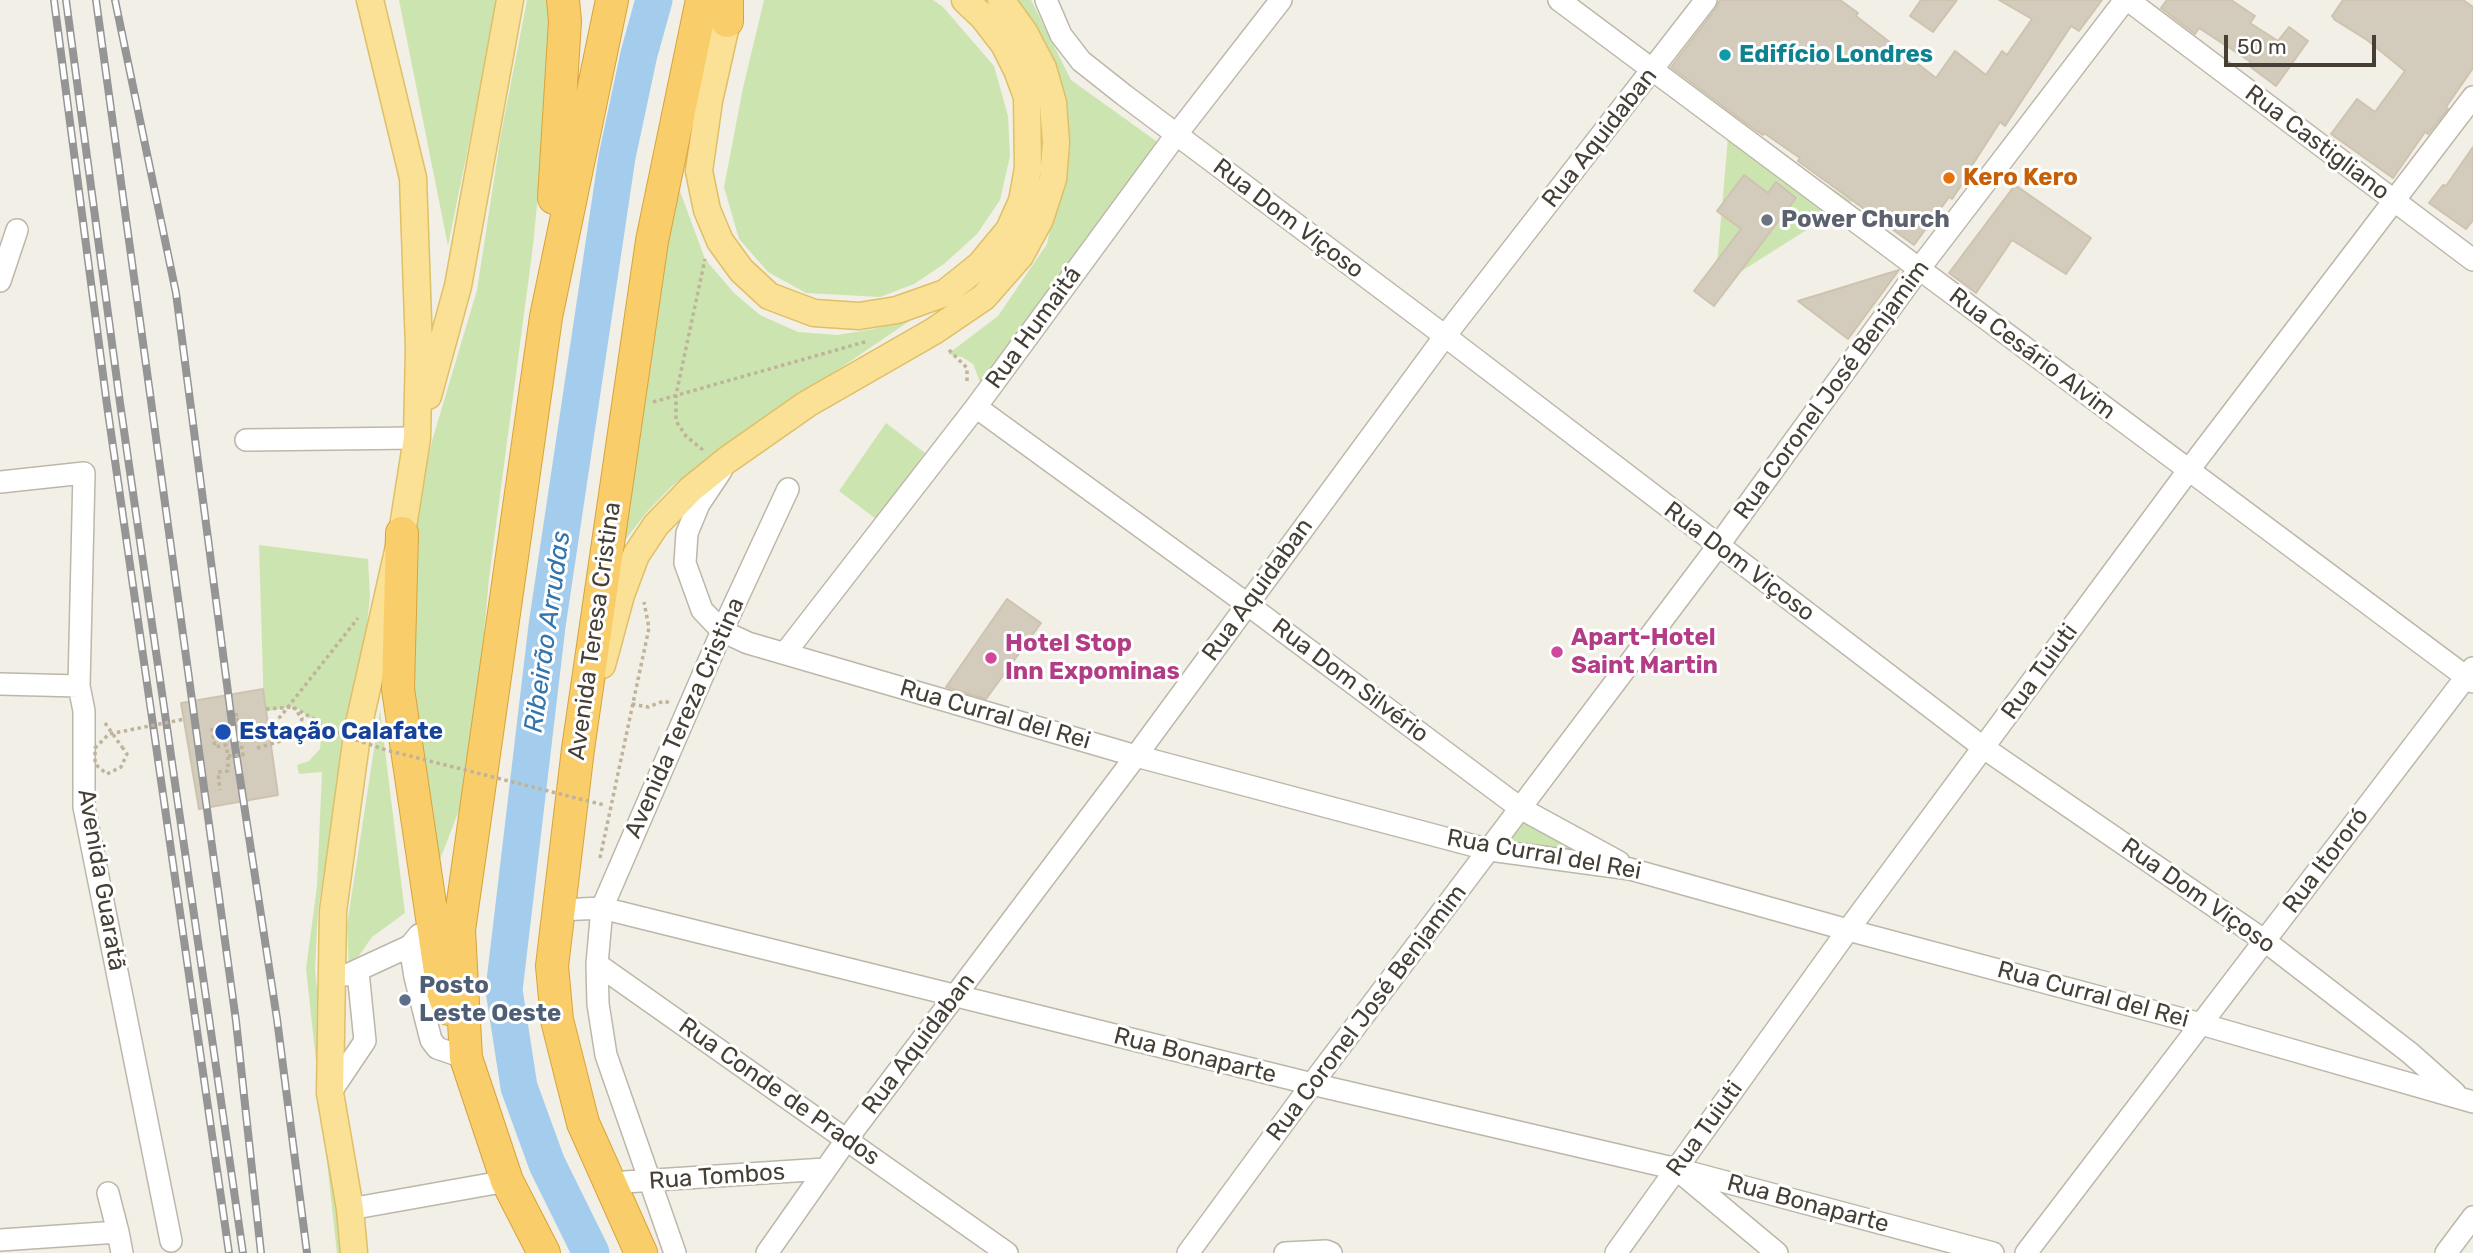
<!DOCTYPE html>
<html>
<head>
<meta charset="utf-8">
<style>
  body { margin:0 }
  #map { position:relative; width:2473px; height:1253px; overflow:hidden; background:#f2efe6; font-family:Rubik,sans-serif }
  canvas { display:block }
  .scale { position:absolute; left:2224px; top:35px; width:152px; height:32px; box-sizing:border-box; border:4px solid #453f35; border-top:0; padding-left:9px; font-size:21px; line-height:24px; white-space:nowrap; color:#453f35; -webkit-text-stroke:5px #fff; paint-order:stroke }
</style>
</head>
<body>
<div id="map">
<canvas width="2473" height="1253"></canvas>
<div class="scale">50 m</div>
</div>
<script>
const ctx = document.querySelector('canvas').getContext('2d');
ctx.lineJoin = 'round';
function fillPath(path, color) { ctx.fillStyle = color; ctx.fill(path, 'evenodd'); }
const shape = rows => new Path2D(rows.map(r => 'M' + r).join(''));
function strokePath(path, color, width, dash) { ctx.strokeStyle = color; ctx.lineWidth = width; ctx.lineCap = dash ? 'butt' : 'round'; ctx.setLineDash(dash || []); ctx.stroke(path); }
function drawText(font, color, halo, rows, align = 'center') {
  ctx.font = font + ' Rubik,sans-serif'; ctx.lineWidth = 6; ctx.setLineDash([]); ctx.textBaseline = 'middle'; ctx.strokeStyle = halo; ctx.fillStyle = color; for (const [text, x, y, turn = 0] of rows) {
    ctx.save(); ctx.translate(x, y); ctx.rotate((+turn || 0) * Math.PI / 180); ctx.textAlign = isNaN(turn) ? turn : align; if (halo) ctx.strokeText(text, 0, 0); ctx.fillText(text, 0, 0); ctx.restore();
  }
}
fillPath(shape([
  [399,0,498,0,448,246],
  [527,0,553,0,555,22,533,246,489,578,471,779,436,870,405,691,410,535,432,441,477,290,501,134],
  [764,0,933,0,943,7,994,66,1008,116,1010,156,1000,200,977,234,944,264,914,284,880,297,806,293,768,272,739,239,724,187,743,88],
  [997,0,1031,0,1071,80,1163,146,982,387,973,364,962,357,948,354,998,316,1047,244,1061,175,1052,90],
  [1730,114,1790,162,1852,201,1715,288],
  [677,183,705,259,734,293,760,315,798,332,837,335,874,329,917,316,712,455,671,487,646,513,626,539,620,535],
  [886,423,925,453,876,519,839,491],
  [259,545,368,559,370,597,360,683,343,755,318,910,315,970,346,1253,337,1253,306,969,317,886,322,772,299,774,297,765,309,761,320,749,322,728,295,706,264,712],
  [380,710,405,913,372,937,349,970,347,925],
  [1523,821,1588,853,1507,844]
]), '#cce5b0');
strokePath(shape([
  [591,1253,547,1164,519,1087,504,990,547,626,617,157,639,54,654,0]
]), '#a4cded', 37);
const building = shape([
  [1720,0,1840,0,1858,13,1856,16,1936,78,1955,51,1986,75,2002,51,2007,55,2032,19,1999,0,2102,0,2079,31,2071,26,2005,126,2000,122,1969,170,1971,171,1952,199,1949,197,1914,245,1798,161,1800,158,1764,133,1763,135,1751,127,1671,67,1716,8,1720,0],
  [1921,0,1957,0,1933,32,1910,16,1921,0],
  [2167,0,2231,0,2255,16,2250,23,2278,41,2289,27,2308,41,2276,86,2248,65,2251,62,2199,28,2195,34,2161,8,2167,0],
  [2343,0,2463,0,2473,7,2473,68,2446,107,2448,109,2428,134,2425,132,2393,178,2331,134,2357,99,2375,112,2405,71,2367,40,2335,20,2332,16,2343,0],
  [2473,147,2473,220,2466,229,2429,203,2443,185,2446,186,2473,147],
  [1744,175,1768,193,1776,182,1796,198,1714,306,1694,291,1741,229,1717,211,1744,175],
  [2015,185,2091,238,2066,274,2012,240,1976,293,1949,273,2015,185],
  [1899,270,1848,339,1798,301,1899,270],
  [1007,599,1041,623,986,699,946,687,1007,599],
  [263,689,278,795,199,809,181,703,263,689]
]);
fillPath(building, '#d3cbbc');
strokePath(building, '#cec3af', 2);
const minor = shape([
  [1046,0,1061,35,1081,61,1124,95,1445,336,1984,748,2265,941,2410,1053,2455,1093],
  [1559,0,2473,682],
  [2128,0,2473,260],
  [0,281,17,230],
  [976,407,1247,604,1520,808,1619,862],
  [246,440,417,438],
  [721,471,699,504,687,533,685,563,702,610,722,631,748,643,1136,756,1490,850,1630,869,1848,930,2201,1024,2473,1102],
  [0,482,84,473,79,686,84,711,84,807,171,1241],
  [788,489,722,631,602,908,597,964,1007,1253],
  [785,653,976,407,1176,135,1281,0],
  [0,684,79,686],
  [559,910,602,908,1312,1084,1677,1169,1993,1253],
  [410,946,415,977,431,1040,437,1048,466,1058],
  [597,964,598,1004,606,1055,675,1253],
  [347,975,410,946,419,935],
  [330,1093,365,1041,358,972],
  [1681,1173,1777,1253],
  [609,1183,825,1169],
  [350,1209,507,1181],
  [118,1232,122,1253],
  [0,1240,118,1232,108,1193],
  [767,1253,847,1139,1136,756,1445,336,1706,0],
  [1188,1253,1312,1084,1718,546,1919,269,2125,0],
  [1285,1253,1326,1251,1331,1253],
  [1616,1253,1848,930,2188,471,2473,97],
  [2026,1253,2473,668],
  [2446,1253,2473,1217]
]);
const major = shape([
  [727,21,709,101,699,171,707,210,720,241,741,270,769,296,814,313,859,316,897,310,945,293,980,265,1009,230,1022,201,1028,168,1027,97,1017,70,1004,44,983,17,965,0],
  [428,396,458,286,510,0],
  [602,665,621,595,636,555,656,525,691,489,727,460,807,404,934,331,984,297,1020,256,1040,219,1053,179,1056,143,1053,103,1043,68,1024,32,1001,0],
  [354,1253,350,1209,330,1093,333,911,358,728,402,533,417,438,419,348,413,178,370,0]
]);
const highway = shape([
  [727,0,727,21],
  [554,198,565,21,563,0],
  [402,533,398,689,443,992,449,1009],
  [544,1253,507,1181,466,1058,459,930,546,317,612,0],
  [641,1253,583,1123,557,1020,552,966,578,749,652,241,702,0]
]);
strokePath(minor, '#bdb7a9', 24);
strokePath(major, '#dfbf67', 29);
strokePath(highway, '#d8a33a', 34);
strokePath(shape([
  [949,350,967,368,967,383],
  [653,402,868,341],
  [703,450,686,436,676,421,676,395,705,259],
  [632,704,648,707,664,701,670,703],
  [293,707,302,718,300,730,293,737,281,741,274,735,274,722,281,716,358,618],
  [236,713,237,718],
  [105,723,122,747],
  [212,728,215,747,226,745,228,756,228,771,218,772,220,790],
  [257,748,281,741],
  [600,858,649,628,644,602]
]), '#bfb39a', 3.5, [3.5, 3.5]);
strokePath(minor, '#fff', 21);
strokePath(major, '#fbe196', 26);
strokePath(highway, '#f9ce6a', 32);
const rail = shape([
  [54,0,107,405,229,1253],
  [66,0,120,403,243,1253],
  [96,0,236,1021,261,1253],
  [115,0,176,293,235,746,277,1019,307,1253]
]);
strokePath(rail, '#959595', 8);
strokePath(rail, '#fff', 5, [16]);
strokePath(shape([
  [266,709,293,707,342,735,386,750,604,805],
  [122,747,127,754,121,767,107,774,95,764,95,748,109,734,185,719],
  [228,756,243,755,237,718]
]), '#bfb39a', 3.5, [3.5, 3.5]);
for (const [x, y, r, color] of [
  [1725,55,7,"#0f9aa8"],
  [1949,178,7,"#e8710a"],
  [1767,220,7,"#6b7280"],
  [1557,652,7,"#d1479c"],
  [991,658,7,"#d1479c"],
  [223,732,9,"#1a4fb4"],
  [405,1000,7,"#5c6f8a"]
]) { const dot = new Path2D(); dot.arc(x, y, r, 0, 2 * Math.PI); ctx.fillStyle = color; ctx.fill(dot); strokePath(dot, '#fff', 2.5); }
drawText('bold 24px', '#0d838f', '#fff', [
  ["Edifício Londres",1739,55]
], 'left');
drawText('24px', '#453f35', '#fff', [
  ["Rua Aquidaban",1600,138,-52],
  ["Rua Castigliano",2317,143,37],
  ["Rua Dom Viçoso",1288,219,37],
  ["Rua Humaitá",1034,328,-54],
  ["Rua Cesário Alvim",2032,354,37],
  ["Rua Coronel José Benjamim",1832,390,-54],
  ["Rua Dom Viçoso",1739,562,37],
  ["Rua Aquidaban",1258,590,-54],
  ["Avenida Teresa Cristina",595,631,-82],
  ["Rua Tuiuti",2040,672,-54],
  ["Rua Dom Silvério",1350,681,37],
  ["Rua Curral del Rei",995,715,16],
  ["Avenida Tereza Cristina",685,718,-66],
  ["Rua Curral del Rei",1544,855,10],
  ["Rua Itororó",2326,861,-53],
  ["Avenida Guaratã",101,880,80],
  ["Rua Dom Viçoso",2198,896,35],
  ["Rua Curral del Rei",2093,995,15],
  ["Rua Coronel José Benjamim",1367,1013,-53],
  ["Rua Aquidaban",919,1044,-53],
  ["Rua Bonaparte",1195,1056,14],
  ["Rua Conde de Prados",779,1092,35],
  ["Rua Tuiuti",1705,1129,-54],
  ["Rua Tombos",717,1177,-4],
  ["Rua Bonaparte",1808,1204,15]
]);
drawText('bold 24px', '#c56008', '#fff', [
  ["Kero Kero",1963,178]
], 'left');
drawText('bold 24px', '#5b616d', '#fff', [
  ["Power Church",1781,220]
], 'left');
drawText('bold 24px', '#b23c85', '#fff', [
  ["Apart-Hotel",1571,638],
  ["Saint Martin",1571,666],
  ["Hotel Stop",1005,644],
  ["Inn Expominas",1005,672]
], 'left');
drawText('bold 24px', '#164399', '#fff', [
  ["Estação Calafate",239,732]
], 'left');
drawText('bold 24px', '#4e5e75', '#fff', [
  ["Posto",419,986],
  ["Leste Oeste",419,1014]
], 'left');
drawText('italic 26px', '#3275ad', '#fff', [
  ["Ribeirão Arrudas",548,632,-82]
]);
</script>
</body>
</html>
